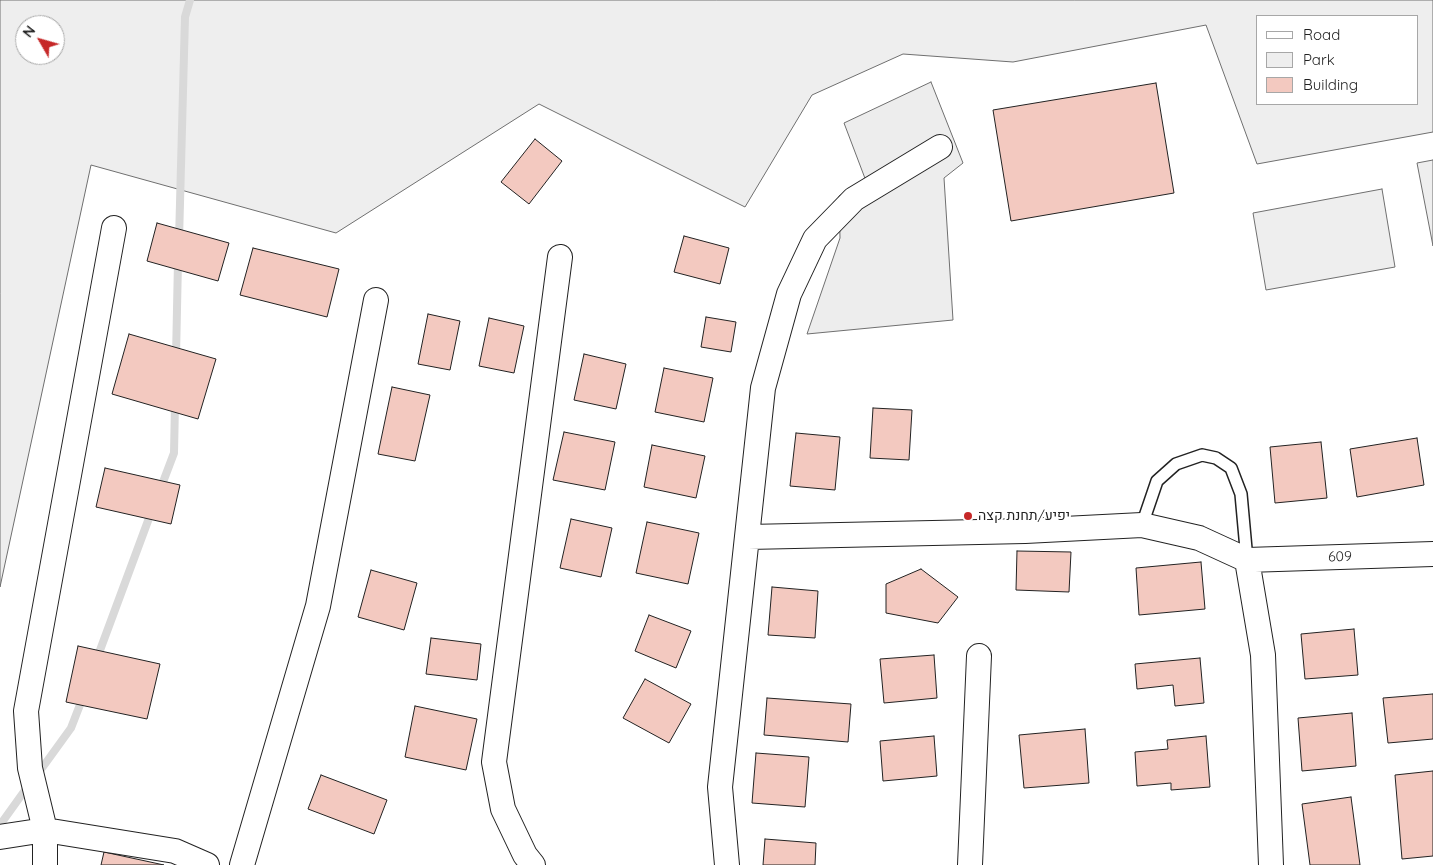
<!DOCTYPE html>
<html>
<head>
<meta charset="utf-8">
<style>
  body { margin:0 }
  #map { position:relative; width:1433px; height:865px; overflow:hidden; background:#fff; font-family:Quicksand,sans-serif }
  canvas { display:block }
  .legend { position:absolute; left:1256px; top:15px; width:162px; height:90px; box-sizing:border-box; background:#fff; border:1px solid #a7a7a7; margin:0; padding:6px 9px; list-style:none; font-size:15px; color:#222 }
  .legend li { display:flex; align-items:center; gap:10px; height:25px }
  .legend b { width:25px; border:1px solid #a7a7a7 }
  .north { position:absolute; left:15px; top:15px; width:50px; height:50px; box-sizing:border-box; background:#fff; border:1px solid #a7a7a7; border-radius:50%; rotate:308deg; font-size:14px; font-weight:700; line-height:20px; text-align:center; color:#222 }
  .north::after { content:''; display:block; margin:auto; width:18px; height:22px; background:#c62828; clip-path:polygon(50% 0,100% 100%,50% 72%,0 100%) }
</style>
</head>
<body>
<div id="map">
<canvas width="1433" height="865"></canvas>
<ul class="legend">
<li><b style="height:6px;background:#fff"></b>Road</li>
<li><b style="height:14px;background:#eee"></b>Park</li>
<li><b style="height:14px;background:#f3c9c0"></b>Building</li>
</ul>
<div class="north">N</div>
</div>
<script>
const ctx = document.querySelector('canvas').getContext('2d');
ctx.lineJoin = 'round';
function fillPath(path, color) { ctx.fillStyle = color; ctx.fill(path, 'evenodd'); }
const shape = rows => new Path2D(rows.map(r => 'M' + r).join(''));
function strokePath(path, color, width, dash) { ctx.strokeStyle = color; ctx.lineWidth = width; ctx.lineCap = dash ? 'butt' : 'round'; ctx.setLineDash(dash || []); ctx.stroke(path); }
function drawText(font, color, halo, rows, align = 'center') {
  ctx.font = font + ' Quicksand,Heebo,sans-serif'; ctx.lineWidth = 4; ctx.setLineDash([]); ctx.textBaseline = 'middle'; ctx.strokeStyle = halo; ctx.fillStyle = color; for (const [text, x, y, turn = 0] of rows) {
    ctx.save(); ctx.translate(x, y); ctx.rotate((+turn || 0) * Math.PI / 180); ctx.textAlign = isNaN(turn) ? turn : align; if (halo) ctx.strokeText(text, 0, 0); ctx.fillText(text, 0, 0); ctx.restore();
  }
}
const green = shape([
  [0,0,1433,0,1433,132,1257,164,1206,25,1013,62,903,54,812,95,745,207,539,104,336,233,91,165,0,587,0,0],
  [1417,16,1417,104,1257,104,1257,16,1417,16],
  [25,25,55,25,55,55,25,55,25,25],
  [1433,160,1433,246,1417,163,1433,160],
  [1382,189,1395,267,1266,290,1253,213,1382,189]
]);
fillPath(green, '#eee');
strokePath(green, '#6f6f6f', 1);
const parking = shape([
  [931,82,963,163,944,178,953,320,807,334,840,238,839,196,866,181,844,123,931,82]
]);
fillPath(parking, '#ededed');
strokePath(parking, '#6f6f6f', 1);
strokePath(shape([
  [179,240,185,17,190,0],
  [176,357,178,261],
  [160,490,174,453,175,404],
  [96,661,152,510],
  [37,775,71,728,83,697],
  [0,825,28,786]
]), '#d9d9d9', 8);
const building = shape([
  [1156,83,1174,193,1011,221,993,110,1156,83],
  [535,139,562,161,529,204,501,182,535,139],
  [157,223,229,243,218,281,147,261,157,223],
  [684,236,729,248,720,284,674,272,684,236],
  [253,248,339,269,327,317,240,295,253,248],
  [428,314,460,321,450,370,418,364,428,314],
  [706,317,736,322,731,352,701,347,706,317],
  [489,318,524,326,514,373,479,366,489,318],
  [129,334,216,359,198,419,112,394,129,334],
  [584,354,626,364,616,409,574,400,584,354],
  [664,368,713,378,704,422,655,412,664,368],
  [392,387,430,395,415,461,378,454,392,387],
  [873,408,912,410,909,460,870,458,873,408],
  [564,432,615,442,605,490,553,480,564,432],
  [796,433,840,437,835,490,790,486,796,433],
  [1417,438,1424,485,1357,497,1350,449,1417,438],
  [1321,442,1327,498,1275,503,1270,447,1321,442],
  [652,445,705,456,696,498,644,487,652,445],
  [105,468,180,485,171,524,96,507,105,468],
  [571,519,612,528,601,577,560,568,571,519],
  [647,522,699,533,688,584,636,573,647,522],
  [1017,551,1071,552,1069,592,1016,590,1017,551],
  [1201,562,1205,609,1139,615,1136,568,1201,562],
  [921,569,958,597,938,623,886,613,886,584,921,569],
  [371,570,417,583,404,630,358,617,371,570],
  [772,587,818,591,815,638,768,635,772,587],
  [649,615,691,631,676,668,635,651,649,615],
  [1354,629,1358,675,1305,679,1301,634,1354,629],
  [431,638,481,644,477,680,426,674,431,638],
  [78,646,160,664,147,719,66,702,78,646],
  [934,655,937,698,884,703,880,659,934,655],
  [1200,658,1204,703,1175,706,1173,685,1137,689,1135,664,1200,658],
  [645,679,691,704,669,743,623,718,645,679],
  [1433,694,1433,739,1388,743,1383,698,1433,694],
  [767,698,851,704,848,742,764,735,767,698],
  [415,706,477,719,466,770,405,757,415,706],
  [1352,713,1356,766,1302,771,1298,718,1352,713],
  [1085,729,1089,783,1024,788,1019,735,1085,729],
  [934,736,937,776,883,781,880,741,934,736],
  [1206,736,1210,787,1171,790,1171,783,1137,786,1135,752,1168,749,1167,740,1206,736],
  [756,753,809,757,805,807,752,803,756,753],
  [1433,771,1433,856,1402,859,1395,775,1433,771],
  [321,775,387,800,374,834,308,809,321,775],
  [1351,797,1360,865,1310,865,1302,804,1351,797],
  [765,839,816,843,815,865,763,865,765,839],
  [104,852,164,865,101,865,104,852]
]);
fillPath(building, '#f3c9c0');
strokePath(building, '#222', 1);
const service = shape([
  [1142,525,1157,481,1176,464,1202,455,1216,458,1231,468,1241,494,1247,560]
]);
const minor = shape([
  [748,537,1025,531,1142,525,1199,538,1247,560,1263,655,1271,865],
  [1247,560,1433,554],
  [0,837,45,830,175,851,207,865],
  [45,865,45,830,30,768,26,711,114,228],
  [242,865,318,606,376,300],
  [533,865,525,855,503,809,494,762,560,257],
  [727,865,720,787,763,388,789,294,815,239,854,199,940,147],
  [970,865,979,656]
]);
strokePath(service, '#222', 14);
strokePath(minor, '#222', 26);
strokePath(service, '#fff', 11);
strokePath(minor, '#fff', 24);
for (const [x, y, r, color] of [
  [968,516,5,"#c62828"]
]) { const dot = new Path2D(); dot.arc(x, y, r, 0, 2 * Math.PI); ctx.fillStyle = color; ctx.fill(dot); strokePath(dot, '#fff', 2); }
drawText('14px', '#222', '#fff', [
  ["יפיע/תחנת קצה",978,516]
], 'left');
drawText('14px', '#222', '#fff', [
  ["609",1340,557,-2]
]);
</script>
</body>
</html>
